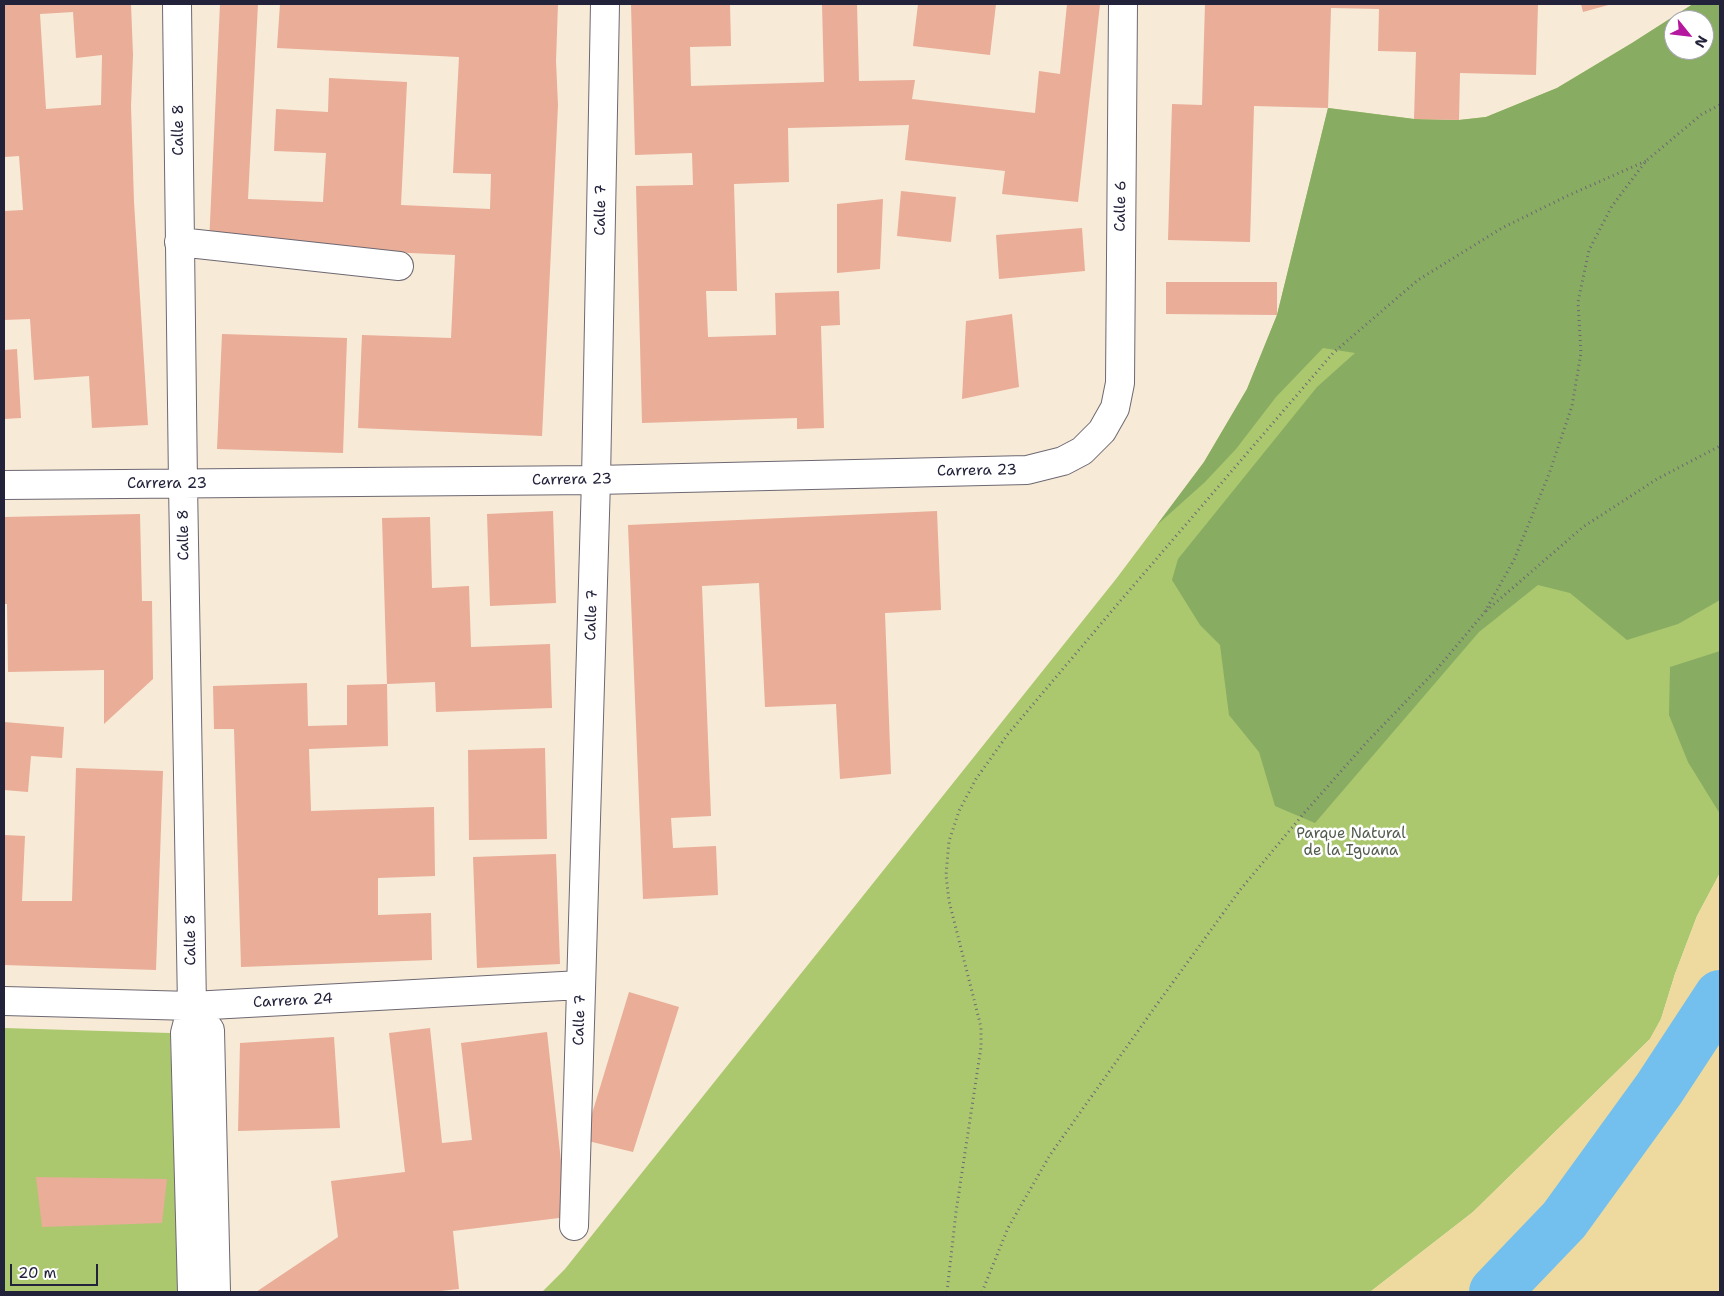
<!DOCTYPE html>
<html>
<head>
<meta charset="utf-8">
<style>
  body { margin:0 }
  #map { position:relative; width:1724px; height:1296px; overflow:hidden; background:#f7ead7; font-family:"Shantell Sans",sans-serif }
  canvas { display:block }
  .frame { position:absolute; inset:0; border:5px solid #22223b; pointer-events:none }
  .north { position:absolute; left:1664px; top:10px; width:50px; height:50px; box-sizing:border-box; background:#fff; border:1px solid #a7a7b1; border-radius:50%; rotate:119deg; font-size:14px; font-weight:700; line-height:20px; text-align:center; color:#22223b }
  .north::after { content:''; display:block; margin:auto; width:18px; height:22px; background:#b5179e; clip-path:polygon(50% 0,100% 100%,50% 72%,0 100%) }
  .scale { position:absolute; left:10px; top:1264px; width:88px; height:22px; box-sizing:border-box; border:2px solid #22223b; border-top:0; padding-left:6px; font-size:15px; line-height:18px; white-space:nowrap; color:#22223b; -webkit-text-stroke:4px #fff; paint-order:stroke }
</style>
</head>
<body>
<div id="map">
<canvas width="1724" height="1296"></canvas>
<div class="frame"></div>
<div class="north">N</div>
<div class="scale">20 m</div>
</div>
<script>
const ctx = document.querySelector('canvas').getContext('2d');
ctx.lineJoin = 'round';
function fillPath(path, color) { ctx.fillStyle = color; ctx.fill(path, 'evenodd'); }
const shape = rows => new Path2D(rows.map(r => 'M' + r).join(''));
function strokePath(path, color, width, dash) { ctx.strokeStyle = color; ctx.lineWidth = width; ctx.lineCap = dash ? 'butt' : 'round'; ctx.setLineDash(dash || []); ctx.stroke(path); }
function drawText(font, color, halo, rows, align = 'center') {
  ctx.font = font + ' "Shantell Sans",sans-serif'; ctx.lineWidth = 5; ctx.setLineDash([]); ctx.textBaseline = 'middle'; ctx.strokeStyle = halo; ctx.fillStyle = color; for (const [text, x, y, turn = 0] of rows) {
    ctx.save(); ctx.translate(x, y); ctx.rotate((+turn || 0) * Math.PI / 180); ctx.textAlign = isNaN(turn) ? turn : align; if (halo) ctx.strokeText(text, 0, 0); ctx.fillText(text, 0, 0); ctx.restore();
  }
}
fillPath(shape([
  [1693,4,1720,4,1720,873,1697,916,1675,974,1661,1019,1650,1039,1473,1212,1370,1292,542,1292,565,1269,1116,579,1204,462,1247,389,1277,315,1328,108,1414,119,1459,120,1486,117,1557,88,1632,43],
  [1674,20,1704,20,1704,50,1674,50],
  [4,1028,170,1033,176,1200,197,1292,4,1292]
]), '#abc86f');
fillPath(shape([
  [1693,4,1720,4,1720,600,1678,624,1627,640,1570,593,1538,585,1479,632,1315,823,1275,806,1259,752,1229,715,1220,645,1200,625,1172,580,1178,559,1317,387,1355,353,1323,348,1276,397,1236,449,1205,482,1157,525,1204,462,1247,389,1277,315,1328,108,1414,119,1459,120,1486,117,1557,88,1632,43],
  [1674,20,1704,20,1704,50,1674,50],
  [1720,651,1720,814,1688,762,1669,715,1670,667]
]), '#88ac62');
fillPath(shape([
  [1720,873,1720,1292,1370,1292,1473,1212,1650,1039,1661,1019,1675,974,1697,916]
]), '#eeda9e');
strokePath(shape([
  [1495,1292,1564,1220,1659,1089,1720,996]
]), '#73bfed', 52);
fillPath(shape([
  [4,4,131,4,133,55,131,106,134,202,148,425,92,428,89,376,34,380,30,319,4,320,4,211,23,210,19,156,4,157],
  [73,12,76,58,102,55,101,105,46,109,40,14],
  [220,4,258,4,248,199,323,202,326,153,274,151,276,109,328,112,329,78,407,82,401,205,490,209,491,174,453,173,459,57,277,48,280,4,558,4,556,61,558,105,542,436,358,428,362,335,451,338,455,255,209,244],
  [631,4,730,4,731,46,690,47,691,86,824,82,822,4,857,4,859,81,915,80,912,99,1035,113,1039,71,1060,74,1067,4,1100,4,1078,202,1002,194,1005,171,905,160,909,125,788,128,789,182,734,184,737,291,706,291,708,337,776,335,775,293,839,291,840,325,821,326,824,428,797,429,797,418,642,423,636,186,693,185,692,153,635,155],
  [918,4,996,4,990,55,913,46],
  [1205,4,1538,4,1536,75,1460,73,1459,120,1414,119,1416,52,1378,51,1379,9,1331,8,1328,108,1254,106,1250,242,1168,240,1172,104,1202,105],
  [1581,4,1612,4,1583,12],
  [901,191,956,197,951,242,897,236],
  [883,199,880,269,837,273,837,204],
  [1082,228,1085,271,999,279,996,235],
  [1166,282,1277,282,1277,315,1166,314],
  [1012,314,1019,387,962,399,966,321],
  [222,334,347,338,343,453,217,449],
  [17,349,21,418,4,419,4,350],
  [553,511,556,603,490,606,487,514],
  [937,511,941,610,885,613,891,774,840,779,836,704,765,707,759,583,702,586,711,816,671,818,673,848,716,846,718,895,643,899,628,525],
  [140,514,142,601,152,601,153,679,104,724,104,670,8,672,7,604,4,604,4,517],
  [430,517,432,588,469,586,471,647,550,644,552,708,436,712,435,682,387,684,382,518],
  [307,683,308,726,347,725,347,685,387,684,388,746,309,749,311,811,434,807,435,876,378,878,378,915,431,913,432,960,241,967,234,729,214,729,213,686],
  [4,722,64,727,62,758,31,756,28,792,4,790],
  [545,748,547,839,469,840,468,750],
  [76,768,163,771,156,970,4,965,4,835,25,836,22,901,72,901],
  [556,854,560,964,477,968,473,857],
  [629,992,679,1007,633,1152,584,1140],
  [430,1028,442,1143,472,1140,461,1043,547,1032,567,1217,453,1231,459,1289,432,1292,256,1292,338,1237,331,1181,405,1172,389,1033],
  [334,1037,340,1128,238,1131,240,1043],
  [36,1177,167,1179,162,1223,42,1227]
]), '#e9ad98');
const minor = shape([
  [177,4,183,484,192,1006,185,1033,192,1292],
  [179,242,399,266],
  [4,485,596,480,1027,470,1063,461,1082,451,1102,431,1115,408,1120,383,1123,4],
  [4,1001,192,1006,581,985],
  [192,1006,210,1030,216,1292],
  [574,1226,596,480,605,4]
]);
strokePath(minor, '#6d6872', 30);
strokePath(shape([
  [1486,611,1583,527,1657,479,1720,446],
  [947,1292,956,1212,981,1047,981,1027,949,901,946,875,949,841,959,811,976,779,1008,734,1116,606,1333,353,1418,280,1502,228,1567,196,1646,161],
  [982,1292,1008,1228,1050,1155,1155,1007,1240,890,1305,812,1366,743,1437,669,1484,613,1514,560,1549,474,1572,406,1581,353,1578,302,1589,250,1612,206,1646,161,1702,114,1720,105]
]), '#6d6872', 3, [1, 4]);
strokePath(minor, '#fff', 28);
drawText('15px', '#22223b', '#fff', [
  ["Calle 8",179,130,-90],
  ["Calle 6",1121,206,-89],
  ["Calle 7",601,210,-89],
  ["Carrera 23",977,471,-1],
  ["Carrera 23",572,480,-1],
  ["Carrera 23",167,484],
  ["Calle 8",184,535,-91],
  ["Calle 7",592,615,-88],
  ["Calle 8",191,940,-91],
  ["Carrera 24",293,1001,-3],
  ["Calle 7",580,1020,-88]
]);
drawText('15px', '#525c4d', '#fff', [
  ["Parque Natural",1351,834],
  ["de la Iguana",1351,851]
]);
</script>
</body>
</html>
